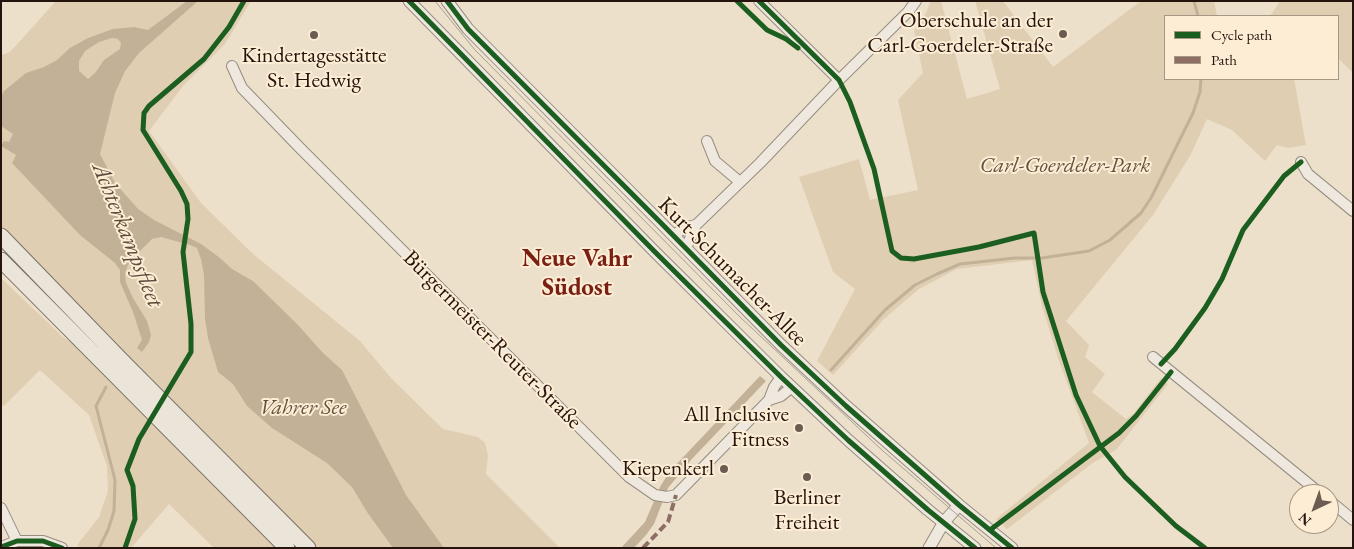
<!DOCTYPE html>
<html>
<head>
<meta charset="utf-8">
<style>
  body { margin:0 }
  #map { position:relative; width:1354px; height:549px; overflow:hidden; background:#ece0cb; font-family:"EB Garamond",serif }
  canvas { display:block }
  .frame { position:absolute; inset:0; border:2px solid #25140d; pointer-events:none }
  .legend { position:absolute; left:1164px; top:15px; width:175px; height:65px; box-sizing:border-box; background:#fcedd4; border:1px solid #a69684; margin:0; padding:6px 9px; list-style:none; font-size:15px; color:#25140d }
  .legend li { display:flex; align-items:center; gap:10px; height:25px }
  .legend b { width:25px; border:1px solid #a69684 }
  .north { position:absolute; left:1289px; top:484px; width:50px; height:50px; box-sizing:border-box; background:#fcedd4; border:1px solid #a69684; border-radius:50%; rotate:222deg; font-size:14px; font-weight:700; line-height:20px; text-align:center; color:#25140d }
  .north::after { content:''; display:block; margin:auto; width:18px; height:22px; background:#6b5b50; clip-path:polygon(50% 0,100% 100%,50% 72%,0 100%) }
</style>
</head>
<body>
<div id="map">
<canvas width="1354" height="549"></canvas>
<div class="frame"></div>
<ul class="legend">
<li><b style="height:6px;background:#1b5e20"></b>Cycle path</li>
<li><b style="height:6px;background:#8d6e63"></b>Path</li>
</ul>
<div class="north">N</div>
</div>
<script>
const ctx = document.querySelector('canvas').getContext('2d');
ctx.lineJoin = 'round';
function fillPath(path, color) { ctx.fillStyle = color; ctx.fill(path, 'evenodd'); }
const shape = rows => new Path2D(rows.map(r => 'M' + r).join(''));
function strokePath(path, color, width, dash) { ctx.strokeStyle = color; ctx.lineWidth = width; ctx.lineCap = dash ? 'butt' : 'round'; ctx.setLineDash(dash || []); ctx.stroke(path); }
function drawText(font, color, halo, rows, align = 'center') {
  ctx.font = font + ' "EB Garamond",serif'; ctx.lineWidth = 4; ctx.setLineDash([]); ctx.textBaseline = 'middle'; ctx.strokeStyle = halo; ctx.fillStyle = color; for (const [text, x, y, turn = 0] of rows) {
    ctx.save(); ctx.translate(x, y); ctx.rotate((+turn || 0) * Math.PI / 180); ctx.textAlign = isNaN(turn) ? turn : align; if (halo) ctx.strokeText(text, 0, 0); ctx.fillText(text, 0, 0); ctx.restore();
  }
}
fillPath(shape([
  [56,1,251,1,225,44,183,86,149,131,201,203,252,253,360,341,391,378,443,429,478,437,485,443,488,455,486,474,560,548,319,548,1,226,1,55,10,52],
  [931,1,941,1,967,99,1000,89,975,1,1003,1,1053,67,1141,1,1214,1,1217,16,1165,16,1165,79,1294,79,1306,145,1288,148,1277,145,1265,161,1232,130,1207,119,1190,156,1153,215,1066,321,1089,345,1085,357,1105,374,1092,392,1126,419,1134,413,1161,378,1168,384,1116,450,1094,462,1007,529,996,519,1089,443,1059,361,1042,306,1032,260,957,269,919,289,884,319,833,375,817,361,855,289,833,272,799,177,859,159,870,200,918,190,898,100,923,73,914,31,924,17],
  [1277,1,1353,1,1353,73,1338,58,1338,16,1270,16,1279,3],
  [1,278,63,337,82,349,277,548,214,548,169,504,131,548,80,548,77,545,99,517,108,491,107,466,89,415,40,370,4,406,1,405]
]), '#e0ceb3');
fillPath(shape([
  [187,1,198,1,139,53,125,71,115,93,100,154,115,183,138,209,154,220,201,244,220,258,232,269,253,281,297,324,323,353,342,370,406,495,444,548,393,548,367,512,352,487,327,463,272,428,247,406,233,384,218,372,208,338,205,319,204,275,201,259,197,248,190,245,161,237,152,239,137,254,128,265,125,273,126,283,133,298,147,321,151,335,149,342,142,352,137,348,142,340,133,312,120,282,120,270,115,263,80,235,12,163,16,155,1,146,4,141,9,142,13,134,1,126,1,96,4,91,26,73,44,67,57,60,70,48,88,38,113,29,134,27,148,30],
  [112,38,118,39,121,43,120,49,104,60,95,73,88,79,79,71,79,61,85,51,99,42],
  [760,376,766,381,691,460,668,488,654,524,646,535,634,548,621,548,645,522,661,485,670,471]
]), '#c3b197');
strokePath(shape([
  [1194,1,1198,16],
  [831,370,885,310,915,285,937,274,960,264,1015,258,1042,258,1089,251,1110,240,1141,213,1151,198,1193,113,1200,92,1201,79],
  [99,548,108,530,114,511,115,480,96,406,106,387]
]), '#c3b197', 3);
const minor = shape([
  [759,1,839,80],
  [232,66,242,88,300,148,629,477,655,495,667,497,676,495,769,400,774,387,781,377],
  [707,141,715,161,740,182],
  [1301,162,1308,174,1353,211],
  [673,235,687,227,696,225],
  [686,248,696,225,760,163,839,80,908,12,916,1],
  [1153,357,1321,494],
  [769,400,781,396,792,387],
  [1329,500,1353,520],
  [1,508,17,541],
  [1,547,17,541,43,541,62,548]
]);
const tertiary = shape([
  [409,1,654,251,781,377,848,440,928,510,975,548],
  [447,1,468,29,661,223,781,345,846,406,959,505,1012,548],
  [929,548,944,522,959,505]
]);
const primary = shape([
  [1,236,123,362,308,548],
  [1,260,287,548]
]);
strokePath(minor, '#968d81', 12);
strokePath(tertiary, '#968d81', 13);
strokePath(primary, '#7a7167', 17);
strokePath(minor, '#efe8de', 10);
strokePath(tertiary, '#efe8de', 11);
strokePath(primary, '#ebe4d9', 15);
strokePath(shape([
  [435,1,475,50,740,317,883,451,996,548]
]), '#a7a098', 1);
strokePath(shape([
  [643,548,668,522,676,495]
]), '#8d6e63', 4, [8, 4]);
strokePath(shape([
  [409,1,654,251,781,377,848,440,928,510,975,548],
  [447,1,468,29,661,223,781,345,846,406,959,505,1012,548],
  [737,1,767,30,786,39,798,48],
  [759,1,839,80,850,102,874,169,892,251,901,258,914,259,979,247,1034,233,1043,292,1076,395,1100,446,1125,477,1176,526,1205,548],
  [1161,364,1175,349,1205,308,1222,279,1243,230,1284,176,1301,162],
  [990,530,1119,433,1136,416,1171,372],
  [1,547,17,541,43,541,62,548],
  [125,548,135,519,133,486,127,470,139,439,191,352,191,324,183,252,188,219,187,204,181,191,143,130,144,113,149,106,204,59,229,27,244,1]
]), '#1b5e20', 5);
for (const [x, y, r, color] of [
  [1063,34,5,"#6b5b50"],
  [314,35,5,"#6b5b50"],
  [799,428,5,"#6b5b50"],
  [724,469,5,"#6b5b50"],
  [807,477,5,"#6b5b50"]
]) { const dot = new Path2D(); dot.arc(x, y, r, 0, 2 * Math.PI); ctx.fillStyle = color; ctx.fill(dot); strokePath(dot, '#fcedd4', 2); }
drawText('22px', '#25140d', '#fcedd4', [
  ["Oberschule an der",1053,21],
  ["Carl-Goerdeler-Straße",1053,46],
  ["Kindertagesstätte",314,56,"center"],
  ["St. Hedwig",314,81,"center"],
  ["All Inclusive",789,415],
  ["Fitness",789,440],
  ["Kiepenkerl",714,469],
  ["Berliner",807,498,"center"],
  ["Freiheit",807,523,"center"]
], 'right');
drawText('italic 22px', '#635040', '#fcedd4', [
  ["Carl-Goerdeler-Park",1065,166],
  ["Vahrer See",303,408]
]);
drawText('22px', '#25140d', '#fcedd4', [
  ["Kurt-Schumacher-Allee",732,272,45],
  ["Bürgermeister-Reuter-Straße",492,340,45]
]);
drawText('italic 24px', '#5d4b3b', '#fcedd4', [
  ["Achterkampsfleet",127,235,68]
]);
drawText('bold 25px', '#7a1f14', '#fcedd4', [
  ["Neue Vahr",577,259],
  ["Südost",577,288]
]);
</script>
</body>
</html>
